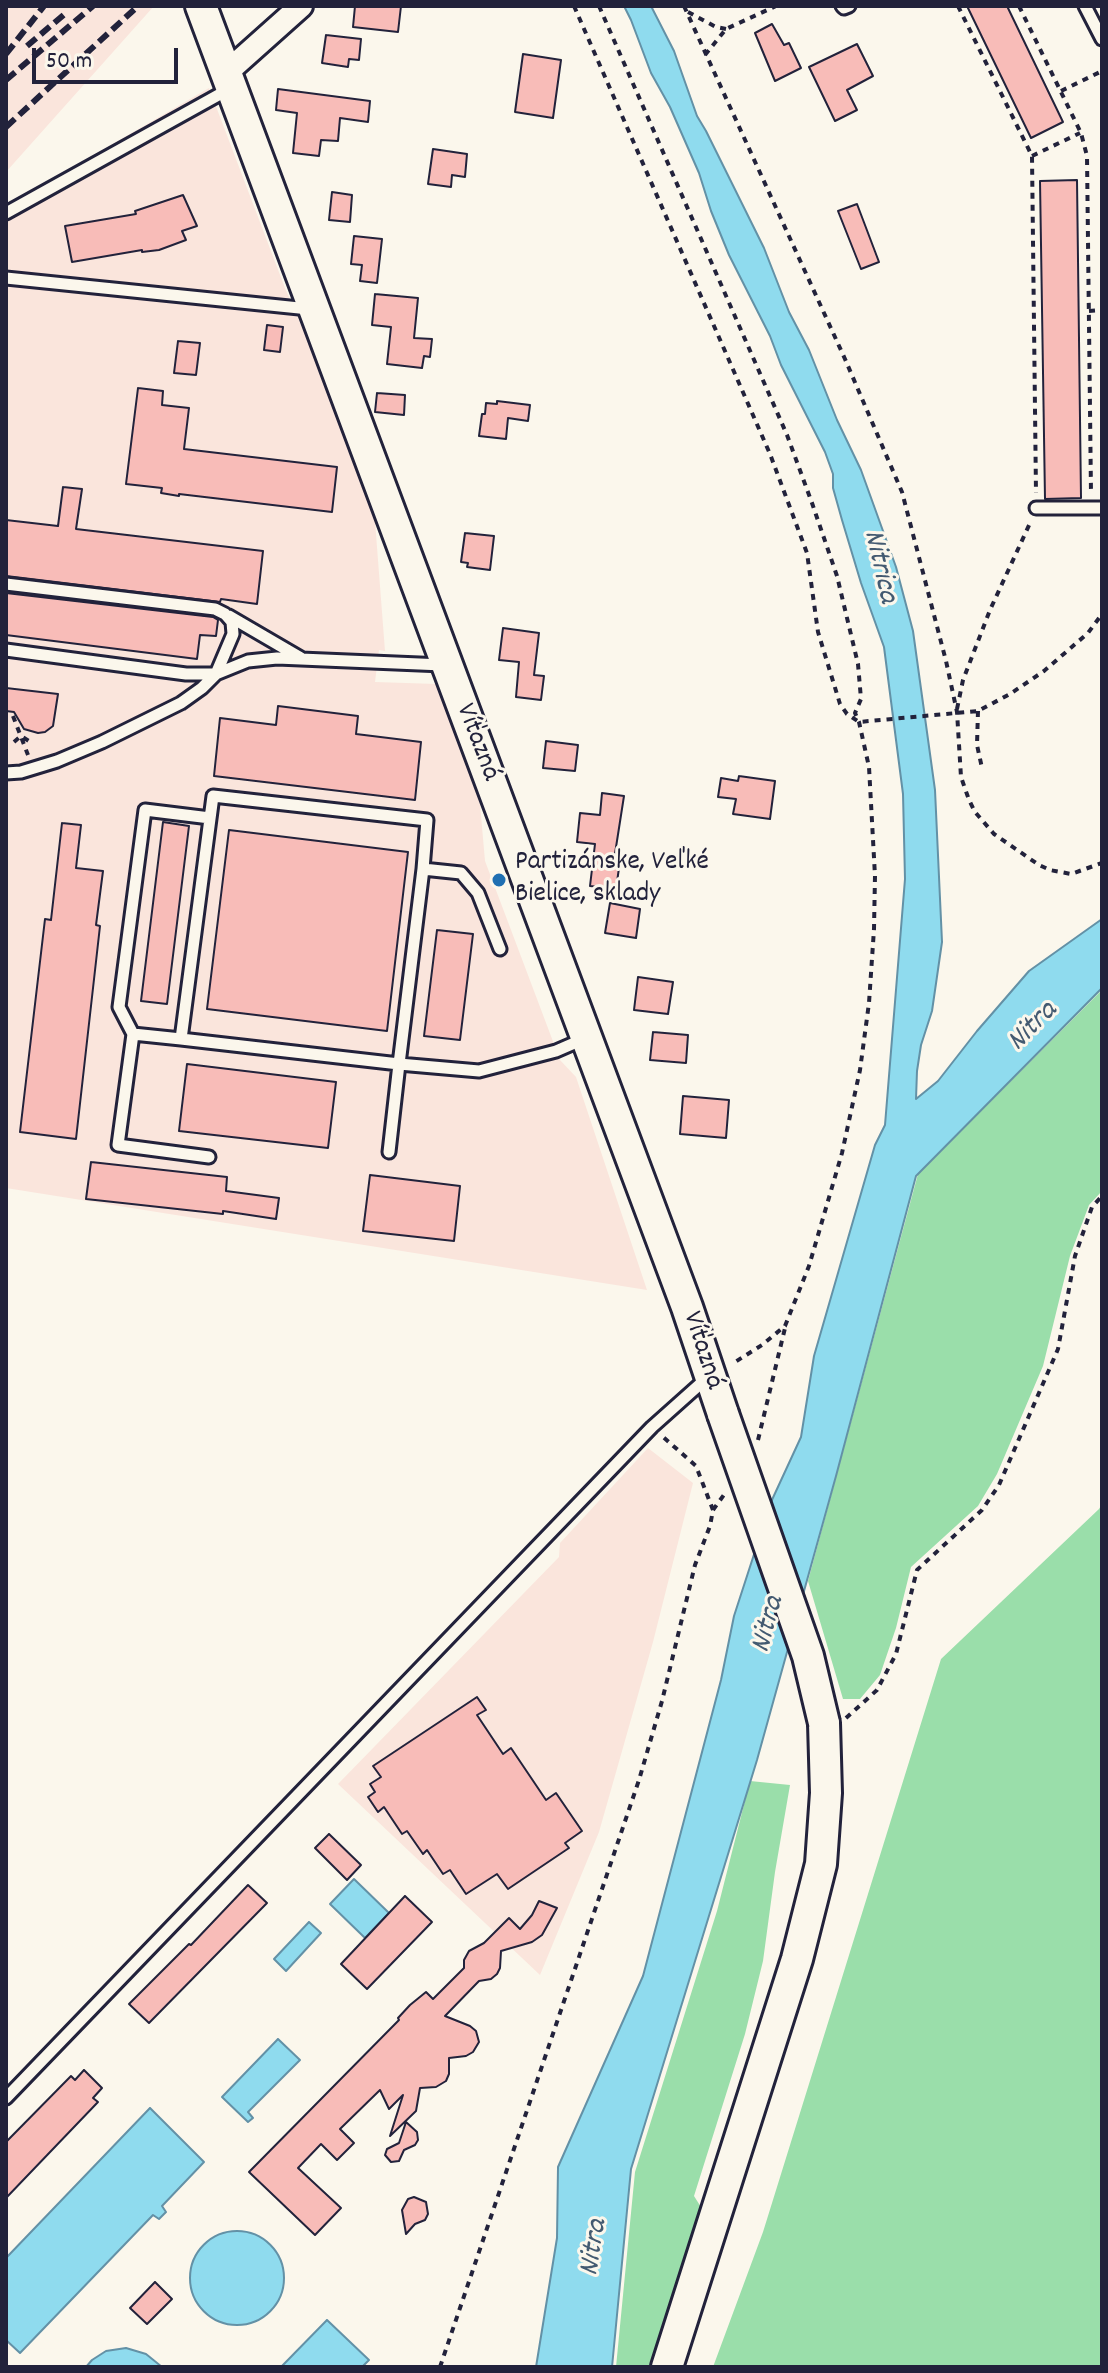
<!DOCTYPE html>
<html>
<head>
<meta charset="utf-8">
<style>
  body { margin:0 }
  #map { position:relative; width:1108px; height:2373px; overflow:hidden; background:#fbf7ec; font-family:Dekko,sans-serif }
  canvas { display:block }
  .frame { position:absolute; inset:0; border:8px solid #22223b; pointer-events:none }
  .scale { position:absolute; left:32px; top:48px; width:146px; height:36px; box-sizing:border-box; border:4px solid #22223b; border-top:0; padding-left:10px; font-size:24px; line-height:28px; white-space:nowrap; color:#22223b; -webkit-text-stroke:6px #fbf7ec; paint-order:stroke }
</style>
</head>
<body>
<div id="map">
<canvas width="1108" height="2373"></canvas>
<div class="frame"></div>
<div class="scale">50 m</div>
</div>
<script>
const ctx = document.querySelector('canvas').getContext('2d');
ctx.lineJoin = 'round';
function fillPath(path, color) { ctx.fillStyle = color; ctx.fill(path, 'evenodd'); }
const shape = rows => new Path2D(rows.map(r => 'M' + r).join(''));
function strokePath(path, color, width, dash) { ctx.strokeStyle = color; ctx.lineWidth = width; ctx.lineCap = dash ? 'butt' : 'round'; ctx.setLineDash(dash || []); ctx.stroke(path); }
function drawText(font, color, halo, rows, align = 'center') {
  ctx.font = font + ' Dekko,sans-serif'; ctx.lineWidth = 6; ctx.setLineDash([]); ctx.textBaseline = 'middle'; ctx.strokeStyle = halo; ctx.fillStyle = color; for (const [text, x, y, turn = 0] of rows) {
    ctx.save(); ctx.translate(x, y); ctx.rotate((+turn || 0) * Math.PI / 180); ctx.textAlign = isNaN(turn) ? turn : align; if (halo) ctx.strokeText(text, 0, 0); ctx.fillText(text, 0, 0); ctx.restore();
  }
}
fillPath(shape([
  [6,6,154,6,6,172],
  [209,88,285,288,315,357,375,521,385,651,379,650,375,682,437,684,480,804,485,861,560,1060,576,1077,647,1290,6,1188,6,206],
  [648,1448,693,1483,653,1642,599,1832,540,1975,338,1784,559,1557,560,1543]
]), '#fae5dc');
fillPath(shape([
  [1102,990,1102,1191,1089,1205,1070,1256,1043,1366,997,1474,978,1506,911,1567,896,1628,880,1675,860,1699,843,1699,808,1581,918,1174],
  [1102,1504,1102,2367,713,2367,763,2232,941,1659,1099,1509],
  [750,1781,790,1785,775,1872,763,1961,745,2034,694,2196,706,2215,654,2367,616,2367,635,2172,717,1911]
]), '#9adeaa');
const water = shape([
  [624,6,651,6,674,51,697,116,706,131,764,248,789,312,809,350,837,420,861,470,896,567,913,631,935,790,942,942,932,1011,921,1045,917,1071,916,1099,938,1081,977,1031,1029,971,1102,919,1102,988,916,1176,836,1476,757,1760,631,2169,612,2367,536,2367,557,2238,558,2167,643,1976,721,1680,734,1616,771,1502,801,1437,814,1356,875,1145,885,1125,905,879,903,794,884,647,861,583,842,520,833,488,833,474,825,452,781,365,770,336,729,255,711,211,699,173,670,107,651,73,631,20,624,6],
  [354,1879,389,1913,365,1938,330,1904,354,1879],
  [309,1922,321,1933,286,1971,274,1959,309,1922],
  [278,2039,300,2060,248,2112,253,2118,248,2122,222,2097,278,2039],
  [150,2108,204,2162,162,2206,166,2212,159,2219,153,2215,20,2353,6,2340,6,2258,150,2108],
  '190 2278a47 47 0 1 1 94 0a47 47 0 1 1-94 0Z',
  [327,2320,369,2360,362,2367,281,2367,327,2320],
  [126,2348,146,2354,162,2367,86,2367,92,2360,106,2351,126,2348]
]);
fillPath(water, '#8fdbee');
strokePath(water, '#6391a6', 2);
const building = shape([
  [355,6,401,6,398,32,353,27,355,6],
  [967,6,1007,6,1063,122,1031,138,967,6],
  [772,24,784,45,789,43,801,68,775,81,755,33,772,24],
  [326,35,361,39,359,60,349,59,348,67,322,63,326,35],
  [857,44,873,76,847,90,857,110,835,121,809,67,857,44],
  [523,54,561,60,553,118,515,112,523,54],
  [278,89,370,101,368,122,340,118,338,141,321,140,319,156,293,153,297,113,276,110,278,89],
  [433,149,467,154,465,177,452,175,451,187,428,184,433,149],
  [1077,180,1081,498,1045,499,1040,181,1077,180],
  [332,192,352,195,350,222,329,220,332,192],
  [183,195,197,226,182,231,186,240,159,250,142,252,142,250,72,262,65,226,136,214,135,211,183,195],
  [857,204,879,262,861,269,838,211,857,204],
  [354,236,382,239,377,283,360,281,362,265,351,264,354,236],
  [375,294,418,298,414,338,432,339,430,357,424,356,422,368,387,364,391,327,372,325,375,294],
  [267,325,283,327,280,352,264,350,267,325],
  [178,341,200,343,196,375,174,373,178,341],
  [138,388,163,391,162,405,189,408,184,449,337,467,332,512,179,494,179,496,161,493,162,488,126,484,138,388],
  [377,393,405,395,404,415,375,412,377,393],
  [497,401,530,405,528,421,508,418,506,439,479,436,482,414,485,414,486,403,497,404,497,401],
  [63,487,82,489,76,529,263,551,257,604,221,599,220,602,6,576,6,520,58,526,63,487],
  [465,533,494,536,490,570,467,567,468,563,461,562,465,533],
  [6,593,213,617,218,620,216,636,200,635,197,659,6,635,6,593],
  [503,628,539,633,534,675,544,676,541,700,516,697,519,662,499,660,503,628],
  [6,688,58,694,53,726,45,732,38,733,24,729,14,712,6,711,6,688],
  [278,706,358,716,356,734,421,742,415,800,214,776,220,718,276,725,278,706],
  [546,741,578,745,575,771,543,768,546,741],
  [739,776,775,781,770,819,733,814,736,799,718,797,721,778,738,781,739,776],
  [602,793,624,796,614,860,620,861,616,889,590,886,595,844,577,842,580,813,600,815,602,793],
  [163,822,189,826,167,1004,141,1001,163,822],
  [62,823,81,825,76,868,103,871,96,925,100,926,76,1139,20,1132,45,919,51,920,62,823],
  [229,830,408,852,387,1031,207,1009,229,830],
  [610,903,640,909,636,938,605,933,610,903],
  [437,930,473,934,460,1040,424,1036,437,930],
  [638,977,673,982,668,1014,634,1010,638,977],
  [653,1032,688,1035,686,1063,650,1060,653,1032],
  [187,1064,336,1082,328,1148,179,1131,187,1064],
  [683,1096,729,1100,726,1138,680,1134,683,1096],
  [91,1162,227,1177,226,1191,279,1198,276,1219,223,1211,223,1214,86,1199,91,1162],
  [370,1175,460,1186,454,1241,363,1231,370,1175],
  [477,1697,486,1710,477,1715,503,1754,511,1748,546,1800,556,1793,582,1831,565,1843,569,1848,508,1889,497,1874,466,1894,450,1870,443,1874,427,1850,423,1854,407,1831,402,1834,384,1807,378,1812,368,1797,375,1792,370,1784,381,1777,373,1766,477,1697],
  [329,1834,361,1865,347,1880,315,1848,329,1834],
  [248,1885,267,1903,149,2023,129,2004,189,1944,191,1945,248,1885],
  [405,1896,432,1922,367,1989,341,1964,405,1896],
  [539,1901,557,1908,542,1935,532,1942,501,1951,500,1968,497,1974,491,1979,479,1981,445,2016,470,2026,476,2031,479,2042,473,2052,466,2056,449,2058,449,2074,446,2081,436,2087,420,2088,416,2111,390,2136,403,2095,389,2109,380,2090,340,2129,354,2143,337,2160,321,2144,298,2168,341,2208,315,2235,249,2172,399,2020,398,2018,410,2005,426,1992,433,1999,464,1968,464,1960,469,1951,484,1943,509,1918,520,1929,532,1915,539,1901],
  [84,2070,102,2088,93,2098,98,2102,6,2198,6,2142,71,2076,75,2080,84,2070],
  [406,2122,417,2132,418,2140,415,2145,404,2150,399,2161,391,2162,385,2155,387,2149,399,2143,406,2122],
  [414,2197,426,2202,428,2214,425,2220,415,2224,406,2234,402,2210,408,2199,414,2197],
  [155,2282,172,2299,147,2324,130,2308,155,2282]
]);
fillPath(building, '#f8bcb8');
strokePath(building, '#22223b', 2);
const service = shape([
  [842,6,844,8,849,6],
  [1085,6,1102,39],
  [6,213,231,88],
  [6,278,309,309],
  [1036,508,1102,508],
  [6,584,215,609,225,614,232,622,233,634,216,674,202,688,181,703,102,742,57,761,21,772,6,773],
  [229,616,301,658],
  [6,650,186,674,216,674,248,661,277,658,443,665],
  [423,869,461,873,478,893,500,949],
  [133,1034,181,1039],
  [389,1152,399,1064,423,869,427,820,213,796,181,1039,399,1064,479,1071,556,1051,586,1038],
  [209,1157,118,1145,133,1034,119,1007,145,810,210,818],
  [6,2098,652,1427,708,1377]
]);
const minor = shape([
  [226,73,301,6]
]);
const secondary = shape([
  [201,6,687,1307,723,1414],
  [667,2367,797,1959,821,1864,826,1793,824,1723]
]);
strokePath(service, '#22223b', 17);
strokePath(minor, '#22223b', 28);
strokePath(secondary, '#22223b', 36);
strokePath(shape([
  [574,6,770,454,807,553,818,632,840,704,847,714,859,722,978,711,1010,694,1044,671,1088,633,1102,614],
  [599,6,787,435,812,503,837,576,858,664,861,699,855,713,859,722,869,767,875,876,874,929,869,1003,860,1070,842,1153,809,1266,785,1326,762,1345,732,1364],
  [684,6,845,359,902,492,946,661,957,712,961,777,969,800,975,812,994,834,1039,865,1050,870,1071,874,1102,863],
  [958,6,1032,156,1036,493],
  [1019,6,1081,133,1087,156,1091,493],
  [688,12,716,27,726,29],
  [705,55,726,29,776,6],
  [1061,91,1102,71],
  [1032,156,1080,133],
  [1089,311,1102,310],
  [957,709,963,680,990,610,1031,521],
  [978,711,977,745,982,768],
  [13,716,28,755],
  [14,742,21,736,32,743],
  [758,1440,785,1328],
  [713,1510,726,1492],
  [846,1718,877,1690,896,1654,917,1570,982,1510,999,1485,1058,1349,1075,1256,1092,1207,1102,1196],
  [440,2367,639,1780,662,1701,695,1565,710,1526,713,1510,696,1466,661,1435]
]), '#22223b', 4, [6, 6]);
strokePath(service, '#fbf7ec', 11);
strokePath(minor, '#fbf7ec', 22);
strokePath(secondary, '#fbf7ec', 30);
strokePath(shape([
  [27,46,67,12],
  [6,54,44,6],
  [6,80,93,6],
  [6,127,138,6]
]), '#22223b', 6, [12, 6]);
const secondaryBridge = shape([
  [723,1414,808,1656,824,1723]
]);
strokePath(secondaryBridge, '#22223b', 36, []);
strokePath(secondaryBridge, '#fbf7ec', 30);
for (const [x, y, r, color] of [
  [499,880,8,"#1f6fb2"]
]) { const dot = new Path2D(); dot.arc(x, y, r, 0, 2 * Math.PI); ctx.fillStyle = color; ctx.fill(dot); strokePath(dot, '#fbf7ec', 3); }
drawText('28px', '#22223b', '#fbf7ec', [
  ["Víťazná",476,743,69],
  ["Víťazná",701,1351,72]
]);
drawText('28px', '#22223b', '#fbf7ec', [
  ["Partizánske, Veľké",515,864],
  ["Bielice, sklady",515,896]
], 'left');
drawText('italic 30px', '#435a71', '#fbf7ec', [
  ["Nitrica",878,567,77],
  ["Nitra",1034,1028,-45],
  ["Nitra",770,1625,-75],
  ["Nitra",596,2248,-81]
]);
</script>
</body>
</html>
